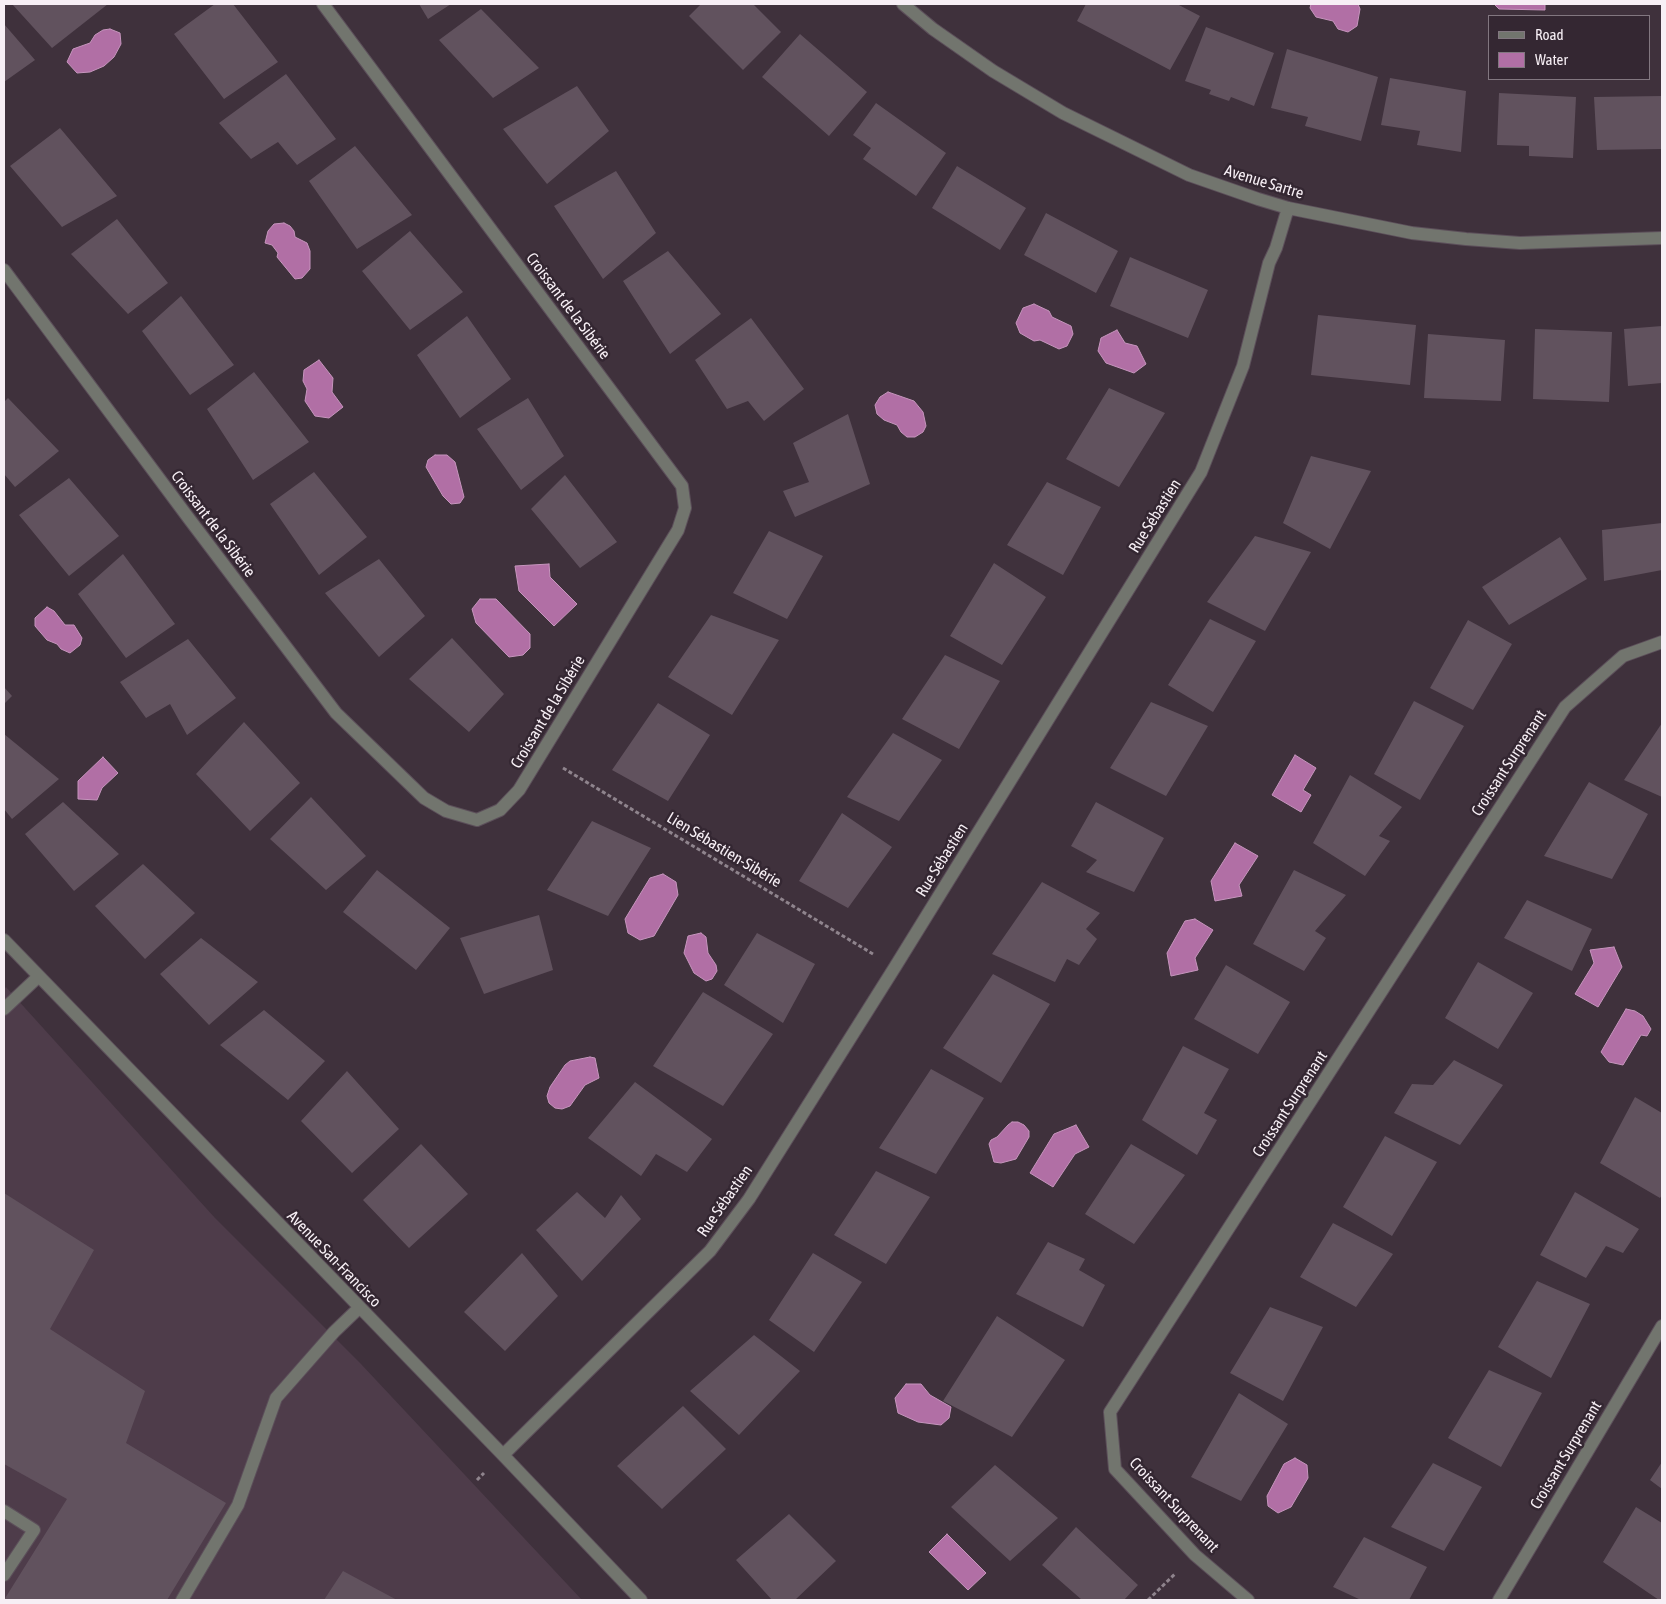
<!DOCTYPE html>
<html>
<head>
<meta charset="utf-8">
<style>
  body { margin:0 }
  #map { position:relative; width:1666px; height:1604px; overflow:hidden; background:#3f313c; font-family:"Asap Condensed",sans-serif }
  canvas { display:block }
  .frame { position:absolute; inset:0; border:5px solid #f7eff5; pointer-events:none }
  .legend { position:absolute; left:1488px; top:15px; width:162px; height:65px; box-sizing:border-box; background:#342732; border:1px solid #827780; margin:0; padding:6px 9px; list-style:none; font-size:15px; color:#f7eff5 }
  .legend li { display:flex; align-items:center; gap:10px; height:25px }
  .legend b { width:25px; border:1px solid #827780 }
</style>
</head>
<body>
<div id="map">
<canvas width="1666" height="1604"></canvas>
<div class="frame"></div>
<ul class="legend">
<li><b style="height:6px;background:#72756e"></b>Road</li>
<li><b style="height:14px;background:#b16fa5"></b>Water</li>
</ul>
</div>
<script>
const ctx = document.querySelector('canvas').getContext('2d');
ctx.lineJoin = 'round';
function fillPath(path, color) { ctx.fillStyle = color; ctx.fill(path, 'evenodd'); }
const shape = rows => new Path2D(rows.map(r => 'M' + r).join(''));
function strokePath(path, color, width, dash) { ctx.strokeStyle = color; ctx.lineWidth = width; ctx.lineCap = dash ? 'butt' : 'round'; ctx.setLineDash(dash || []); ctx.stroke(path); }
function drawText(font, color, halo, rows, align = 'center') {
  ctx.font = font + ' "Asap Condensed",sans-serif'; ctx.lineWidth = 5; ctx.setLineDash([]); ctx.textBaseline = 'middle'; ctx.strokeStyle = halo; ctx.fillStyle = color; for (const [text, x, y, turn = 0] of rows) {
    ctx.save(); ctx.translate(x, y); ctx.rotate((+turn || 0) * Math.PI / 180); ctx.textAlign = isNaN(turn) ? turn : align; if (halo) ctx.strokeText(text, 0, 0); ctx.fillText(text, 0, 0); ctx.restore();
  }
}
fillPath(shape([
  [6,987,215,1218,361,1364,582,1600,4,1600,4,990]
]), '#4e3c4a');
const water = shape([
  [1311,4,1358,4,1360,9,1357,26,1348,32,1338,29,1333,21,1316,17,1310,8,1311,4],
  [1494,4,1545,4,1545,10,1499,9,1494,4],
  [110,29,120,33,121,44,114,57,104,66,90,72,77,73,67,62,73,49,90,43,95,35,103,30,110,29],
  [284,223,290,226,294,231,295,237,307,243,310,251,310,269,302,278,295,279,277,257,278,253,272,245,265,243,268,231,274,224,284,223],
  [1034,304,1049,311,1052,317,1071,326,1073,334,1067,346,1059,349,1040,340,1034,341,1020,333,1016,323,1023,308,1034,304],
  [1117,330,1125,343,1137,346,1146,364,1134,373,1106,363,1098,351,1101,338,1117,330],
  [319,360,333,378,332,392,343,407,329,418,315,416,305,401,307,389,303,381,304,370,319,360],
  [888,392,914,401,923,412,926,426,923,432,915,437,907,437,901,432,897,425,884,420,877,414,875,405,880,397,888,392],
  [435,455,447,455,455,462,464,497,460,503,451,504,443,496,426,467,428,460,435,455],
  [549,564,550,577,577,604,554,626,519,591,515,566,549,564],
  [480,599,496,599,530,634,530,648,523,655,509,657,476,623,472,609,480,599],
  [47,607,54,611,65,625,74,625,82,638,80,645,70,653,61,649,57,644,47,640,35,626,35,618,47,607],
  [1295,755,1316,768,1303,790,1311,795,1301,812,1272,795,1295,755],
  [103,757,118,773,102,788,97,800,78,799,78,781,103,757],
  [1235,843,1258,856,1239,885,1242,896,1215,901,1211,881,1235,843],
  [663,874,676,882,678,895,654,936,640,940,628,933,625,919,650,878,663,874],
  [1195,919,1213,930,1195,958,1198,970,1171,976,1167,953,1185,921,1195,919],
  [701,933,706,937,708,953,716,965,717,971,712,979,706,981,694,973,684,953,688,936,701,933],
  [1614,947,1622,967,1598,1007,1575,994,1594,963,1590,950,1614,947],
  [1626,1009,1635,1011,1643,1016,1651,1029,1647,1036,1641,1035,1623,1065,1609,1062,1601,1052,1626,1009],
  [590,1057,595,1058,599,1078,585,1085,570,1106,562,1109,555,1108,549,1103,547,1096,550,1087,565,1065,570,1061,590,1057],
  [1012,1122,1018,1122,1024,1125,1029,1131,1029,1137,1016,1159,1001,1163,994,1162,989,1144,991,1140,997,1137,1008,1125,1012,1122],
  [1076,1125,1089,1147,1075,1154,1053,1187,1030,1173,1054,1134,1076,1125],
  [906,1384,921,1384,930,1395,951,1407,949,1418,941,1425,918,1422,898,1413,895,1398,906,1384],
  [1295,1458,1307,1465,1308,1478,1291,1507,1278,1513,1268,1506,1267,1496,1284,1464,1295,1458],
  [947,1534,986,1573,968,1590,929,1552,947,1534]
]);
fillPath(water, '#b16fa5');
strokePath(water, '#c695bd', 1);
fillPath(shape([
  [12,4,108,4,52,48],
  [215,4,233,4,278,62,224,99,174,34],
  [419,4,451,4,428,19],
  [701,4,753,4,781,32,743,70,689,16],
  [1086,4,1177,4,1200,16,1170,70,1077,21],
  [481,9,539,68,493,98,439,40],
  [4,24,35,60,4,82],
  [1206,27,1274,53,1254,106,1231,97,1229,101,1209,94,1211,90,1185,81],
  [800,34,867,92,829,136,762,77],
  [1287,49,1378,77,1361,141,1305,126,1308,117,1271,108],
  [286,74,336,139,297,165,278,142,251,159,219,123],
  [1390,78,1466,91,1461,152,1417,145,1420,131,1381,125],
  [577,86,609,131,547,184,503,129],
  [1499,93,1576,97,1573,158,1529,156,1529,146,1497,145],
  [1662,96,1662,149,1597,150,1594,97],
  [876,103,946,153,916,196,863,159,871,148,853,135],
  [60,128,117,196,62,227,10,166],
  [355,146,412,215,357,249,309,181],
  [957,166,1026,208,1000,250,932,208],
  [616,171,656,233,603,279,554,206],
  [1046,213,1118,251,1096,293,1024,255],
  [117,219,168,283,128,314,71,254],
  [410,231,463,292,410,330,362,271],
  [668,251,721,314,670,354,623,281],
  [1130,257,1208,290,1188,338,1110,306],
  [181,296,234,365,190,395,142,331],
  [1318,315,1416,325,1410,385,1311,375],
  [467,316,511,379,460,418,417,355],
  [751,318,804,389,764,421,748,401,727,409,695,360],
  [1662,326,1662,383,1628,386,1624,329],
  [1535,329,1612,332,1609,402,1533,399],
  [1428,334,1505,340,1501,401,1424,398],
  [254,372,309,442,253,480,207,409],
  [1109,388,1165,413,1119,487,1066,459],
  [8,398,59,451,15,487,4,474,4,402],
  [528,398,564,456,521,490,477,429],
  [848,414,870,484,795,517,783,491,809,482,793,443],
  [1311,456,1371,471,1330,549,1283,523],
  [314,472,367,537,319,575,270,504],
  [565,475,617,542,580,568,531,509],
  [69,478,119,536,69,576,19,515],
  [1047,482,1101,507,1063,575,1007,545],
  [1662,523,1662,570,1604,581,1602,530],
  [769,531,823,556,787,619,733,593],
  [1255,536,1311,552,1265,631,1207,602],
  [1560,537,1587,579,1509,625,1482,587],
  [123,554,175,624,126,658,78,594],
  [379,559,425,616,379,657,325,593],
  [994,563,1046,597,1002,665,950,636],
  [711,615,779,640,732,715,668,677],
  [1210,619,1256,641,1213,712,1168,685],
  [1468,620,1512,644,1473,710,1430,688],
  [452,638,504,694,469,732,409,679],
  [188,639,236,698,187,735,170,704,146,718,120,682],
  [945,655,1000,681,959,749,902,719],
  [4,687,12,696,4,704],
  [1414,701,1464,726,1420,800,1374,774],
  [1151,702,1208,726,1166,796,1110,768],
  [658,703,710,735,668,801,612,770],
  [244,722,300,783,250,831,196,774],
  [1662,723,1662,797,1624,780],
  [893,733,942,760,899,821,847,797],
  [4,734,59,779,12,819,4,809],
  [1350,775,1402,807,1379,836,1390,841,1365,876,1313,843],
  [1589,782,1648,814,1612,879,1544,856],
  [311,797,366,856,326,890,270,839],
  [63,802,119,854,74,891,25,834],
  [1096,802,1164,838,1134,892,1086,872,1097,860,1071,846],
  [842,813,892,847,848,908,799,881],
  [592,821,651,848,608,916,547,890],
  [143,864,195,913,145,959,95,906],
  [377,870,450,928,416,970,343,912],
  [1294,870,1346,895,1315,931,1326,938,1304,971,1253,944],
  [1042,882,1100,913,1086,929,1097,939,1079,965,1067,959,1055,982,992,954],
  [1527,900,1592,929,1572,971,1504,938],
  [539,915,553,970,484,994,460,938],
  [757,933,815,964,783,1023,724,985],
  [201,938,258,982,209,1025,160,974],
  [1478,962,1533,993,1498,1049,1445,1018],
  [1226,965,1290,1002,1258,1054,1194,1019],
  [993,974,1050,1004,1001,1083,943,1048],
  [703,992,773,1034,723,1106,653,1066],
  [264,1010,325,1061,288,1100,220,1045],
  [1183,1046,1229,1069,1204,1113,1217,1120,1197,1155,1142,1120],
  [1454,1060,1503,1085,1460,1145,1394,1113,1412,1084,1433,1085],
  [931,1069,984,1098,936,1174,879,1148],
  [347,1071,399,1129,352,1173,301,1121],
  [635,1082,712,1139,687,1172,656,1154,641,1176,588,1138],
  [1635,1097,1662,1113,1662,1195,1660,1198,1600,1163],
  [1385,1136,1437,1162,1392,1236,1343,1207],
  [421,1144,468,1194,409,1248,363,1200],
  [1131,1144,1185,1175,1134,1244,1085,1214],
  [876,1171,930,1197,886,1264,834,1235],
  [577,1192,605,1218,621,1195,641,1219,582,1281,536,1230],
  [1575,1192,1639,1229,1623,1253,1606,1246,1586,1278,1540,1255],
  [4,1193,94,1250,50,1329,145,1391,126,1443,226,1503,167,1600,4,1600,67,1499,4,1464],
  [1333,1223,1393,1254,1356,1307,1300,1277],
  [1048,1242,1085,1259,1079,1270,1105,1285,1083,1327,1016,1294],
  [522,1253,558,1296,505,1351,464,1312],
  [813,1253,862,1282,814,1352,769,1320],
  [1537,1281,1590,1304,1551,1378,1498,1347],
  [1270,1307,1323,1327,1283,1401,1230,1373],
  [997,1316,1065,1360,1012,1437,943,1401],
  [754,1335,800,1371,739,1435,690,1391],
  [1489,1370,1542,1393,1501,1467,1448,1438],
  [1239,1393,1288,1424,1241,1501,1191,1477],
  [683,1406,726,1449,662,1509,617,1466],
  [1662,1462,1662,1489,1650,1480],
  [1433,1463,1482,1487,1444,1551,1391,1527],
  [995,1465,1058,1518,1010,1561,951,1507],
  [1636,1507,1662,1523,1662,1600,1659,1600,1603,1562],
  [789,1514,836,1561,795,1600,772,1600,736,1560],
  [1076,1527,1138,1585,1124,1600,1082,1600,1042,1565],
  [1364,1537,1427,1567,1409,1600,1361,1600,1333,1587],
  [343,1571,397,1600,324,1600]
]), '#61525e');
const minor = shape([
  [903,4,933,29,993,71,1063,113,1189,175,1258,199,1288,208,1412,233,1466,239,1520,243,1662,238],
  [4,270,190,520,336,713,424,798,446,811,477,820,500,810,519,790,678,530,685,508,682,486,323,4],
  [4,940,503,1455,641,1600],
  [4,1009,38,977],
  [503,1455,710,1251,749,1199,895,967,1201,472,1243,366,1269,263,1276,248,1288,208],
  [4,1511,34,1530,4,1575],
  [182,1600,238,1505,276,1398,334,1332,359,1308],
  [1248,1600,1195,1555,1115,1469,1110,1412,1565,707,1623,656,1662,642],
  [1499,1600,1662,1326]
]);
strokePath(minor, '#5c4f5a', 14);
strokePath(shape([
  [563,768,873,954],
  [477,1480,484,1473],
  [1148,1600,1176,1573]
]), '#8f848d', 3, [4, 2.5]);
strokePath(minor, '#72756e', 12);
drawText('16px', '#f7eff5', '#342732', [
  ["Avenue Sartre",1264,182,17],
  ["Croissant de la Sibérie",568,306,53],
  ["Rue Sébastien",1155,516,-58],
  ["Croissant de la Sibérie",213,524,53],
  ["Croissant de la Sibérie",548,712,-59],
  ["Croissant Surprenant",1509,763,-57],
  ["Lien Sébastien-Sibérie",724,850,31],
  ["Rue Sébastien",942,860,-58],
  ["Croissant Surprenant",1290,1104,-57],
  ["Rue Sébastien",725,1201,-55],
  ["Avenue San-Francisco",334,1259,46],
  ["Croissant Surprenant",1566,1455,-59],
  ["Croissant Surprenant",1174,1505,47]
]);
</script>
</body>
</html>
